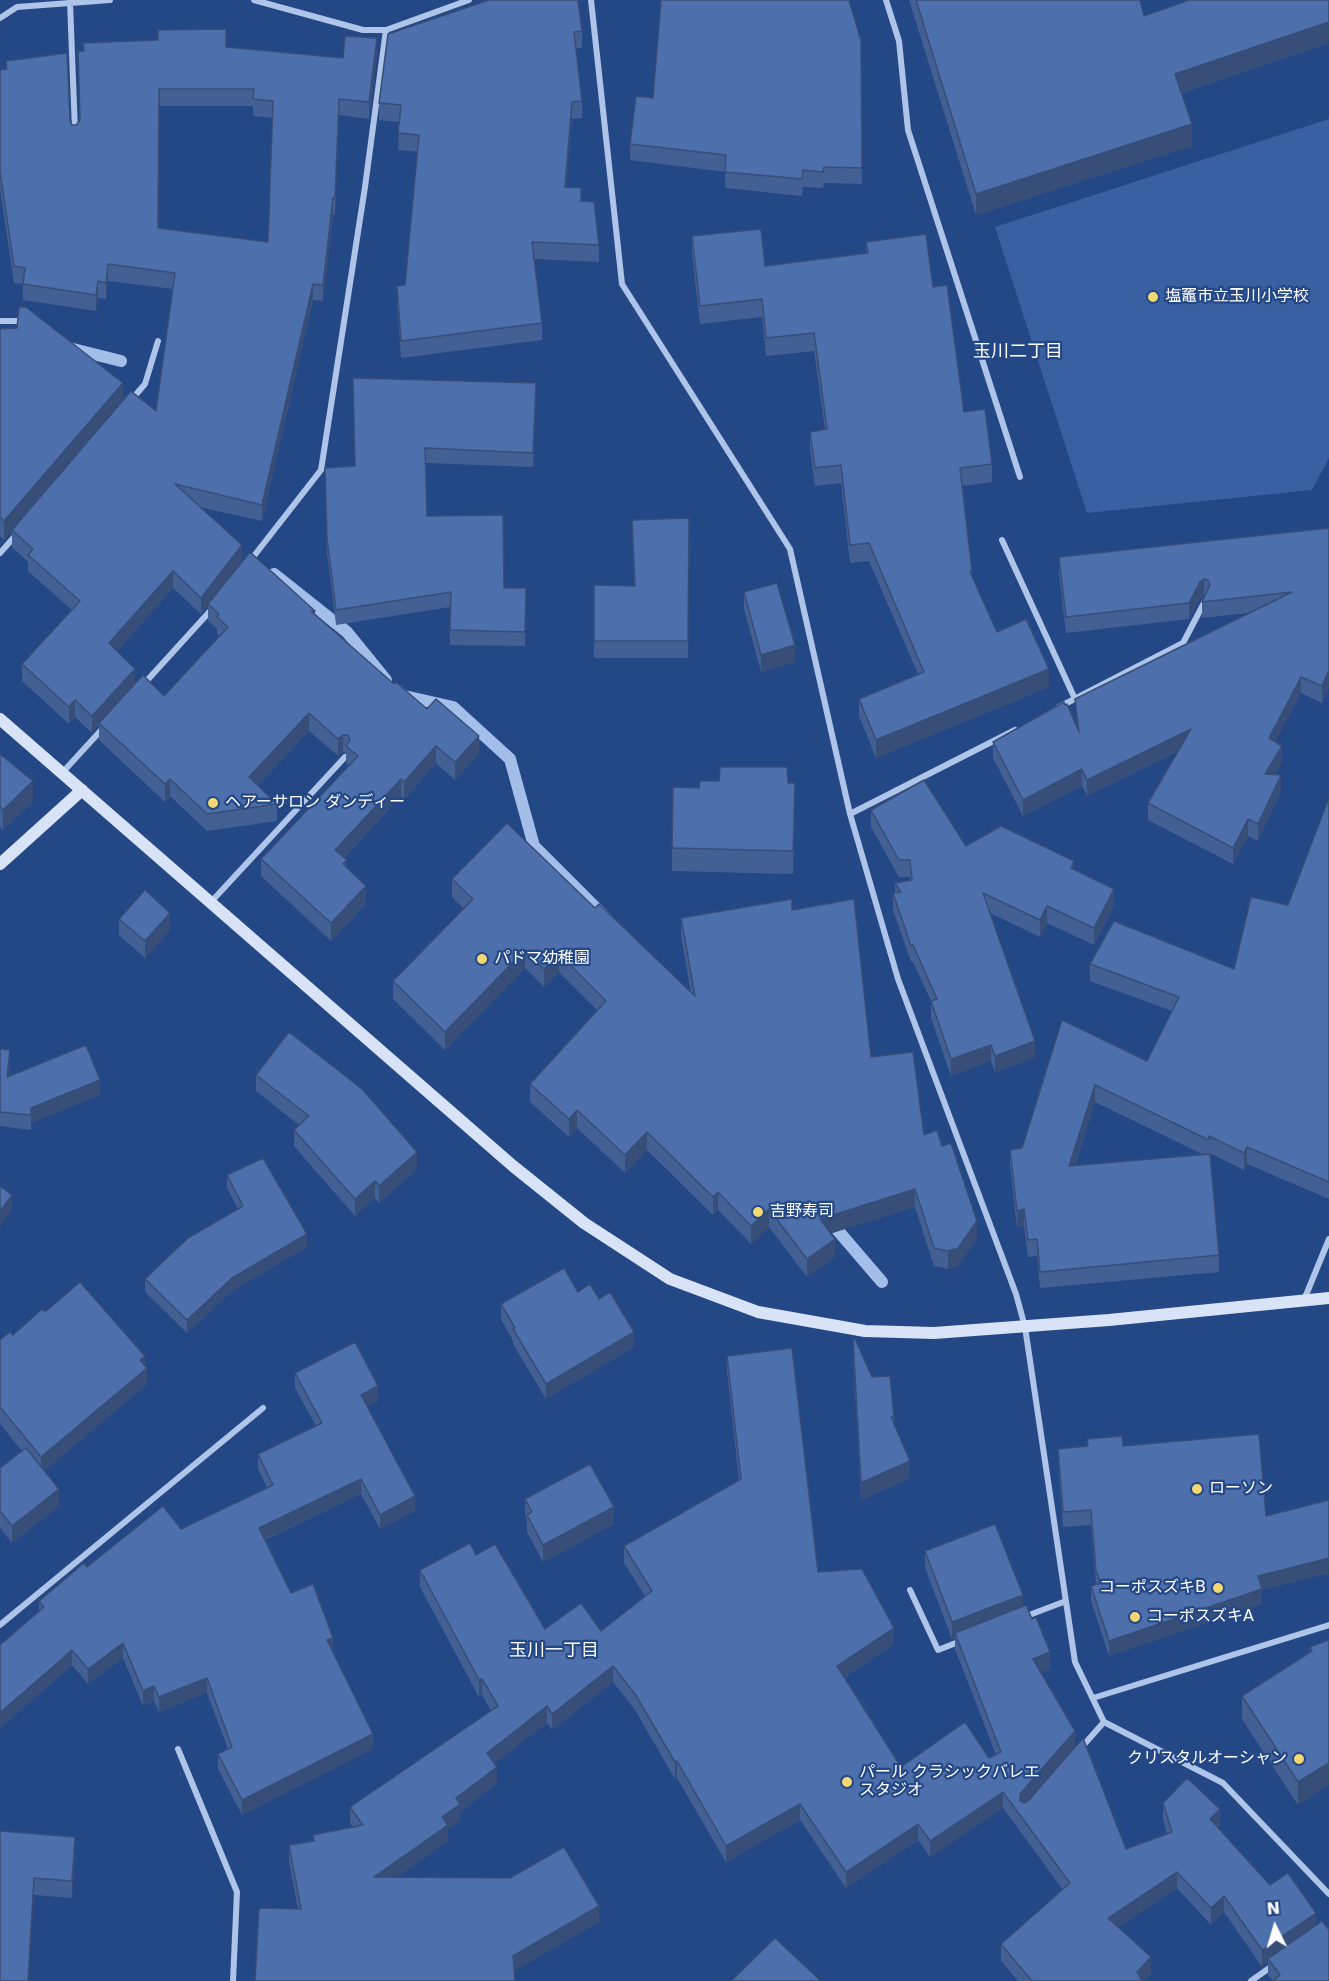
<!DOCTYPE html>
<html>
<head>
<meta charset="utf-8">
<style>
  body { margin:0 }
  #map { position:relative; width:1329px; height:1981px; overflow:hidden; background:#244785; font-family:"DejaVu Sans",sans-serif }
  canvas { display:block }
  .north { position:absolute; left:1245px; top:1897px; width:60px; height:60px; -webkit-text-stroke:4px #244785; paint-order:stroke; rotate:355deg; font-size:16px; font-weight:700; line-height:24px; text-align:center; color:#fff }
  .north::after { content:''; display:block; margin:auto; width:21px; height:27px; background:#fff; clip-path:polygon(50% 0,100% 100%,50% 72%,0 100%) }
</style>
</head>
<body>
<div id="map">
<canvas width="1329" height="1981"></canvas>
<div class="north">N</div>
</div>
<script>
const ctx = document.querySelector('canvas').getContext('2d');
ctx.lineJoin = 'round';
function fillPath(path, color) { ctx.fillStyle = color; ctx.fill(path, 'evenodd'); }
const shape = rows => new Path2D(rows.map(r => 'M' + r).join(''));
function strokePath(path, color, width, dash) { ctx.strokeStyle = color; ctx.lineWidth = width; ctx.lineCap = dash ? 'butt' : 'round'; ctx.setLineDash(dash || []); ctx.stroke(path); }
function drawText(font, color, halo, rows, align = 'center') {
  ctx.font = font + ' "DejaVu Sans","Noto Sans JP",sans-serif'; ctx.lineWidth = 4.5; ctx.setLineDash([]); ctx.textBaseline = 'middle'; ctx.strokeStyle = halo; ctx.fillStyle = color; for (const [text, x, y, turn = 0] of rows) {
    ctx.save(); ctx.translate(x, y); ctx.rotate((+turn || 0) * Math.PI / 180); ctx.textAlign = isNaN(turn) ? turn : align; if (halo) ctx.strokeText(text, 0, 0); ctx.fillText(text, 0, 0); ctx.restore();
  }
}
fillPath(shape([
  [1329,119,1329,458,1312,490,1087,513,995,227]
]), '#3960a1');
strokePath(shape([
  [69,348,121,361],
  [274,574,347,632,386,680],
  [400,695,453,707,510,759,534,846,607,919],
  [828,1219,882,1282]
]), '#a2bee9', 12);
strokePath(shape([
  [254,0,363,30,386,30,469,0],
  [591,0,622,284,790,549,850,814,898,979,1016,1294,1025,1327,1075,1662,1104,1722,1223,1783,1329,1894],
  [886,0,899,41,908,130,1020,477],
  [70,2,75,131],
  [0,18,17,7,110,0],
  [0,321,23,321],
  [132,399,145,384,158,341],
  [1002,540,1075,699],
  [0,553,16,535],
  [250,561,321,470,365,187,386,30],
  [142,686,212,609],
  [1059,707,1183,643,1205,601],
  [62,773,105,726],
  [850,814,1015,730],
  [211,902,345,757],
  [1304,1300,1329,1239],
  [910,1590,938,1650,961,1641],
  [1024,1617,1066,1601],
  [0,1625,263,1408],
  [1093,1698,1329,1625],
  [178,1749,237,1892,233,1981],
  [1080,1749,1104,1722],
  [1251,1981,1275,1964]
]), '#aec4e8', 6);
strokePath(shape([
  [0,719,513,1166,584,1223,670,1279,758,1312,865,1331,934,1333,1109,1320,1329,1298],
  [0,864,82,790]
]), '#d8e3f7', 12);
fillPath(shape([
  [909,0,1140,0,1144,16,1329,0,1329,43,1182,93,1192,146,976,215],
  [582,31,582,48,576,48,582,101,582,118,572,119,566,187,581,202,599,245,599,262,534,259,542,323,542,340,401,358,397,302,397,286,405,285,418,152,398,150,399,122,379,120,379,103,388,34],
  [861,41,862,184,824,183,823,188,803,187,802,196,725,188,725,172,630,160,630,144,653,98],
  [226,47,343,58,377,55,369,119,339,115,335,215,333,215,323,301,313,300,262,521,199,507,242,561,315,611,315,614,394,684,479,754,455,780,436,763,404,800,401,796,344,858,347,867,366,904,331,941,261,876,261,859,349,766,346,763,346,753,343,752,338,756,309,731,258,785,277,804,277,821,207,831,170,796,165,802,99,740,99,724,92,733,75,717,69,724,22,681,22,664,72,610,28,571,28,562,12,547,12,531,4,540,0,536,0,329,123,401,156,411,173,289,108,281,106,299,98,298,96,311,23,300,23,284,14,283,0,189,0,70,6,69,6,61,70,120,72,125,76,125,80,121,78,51],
  [159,106,253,106,253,116,273,118,268,242,158,228],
  [173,588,201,614,208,605,208,621,217,629,217,634,219,636,164,696,135,683,117,651],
  [692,236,765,266,866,254,866,242,933,287,964,412,992,464,992,482,963,486,972,577,997,632,1049,687,876,758,859,716,859,699,918,674,869,561,850,563,841,483,815,486,810,450,810,432,825,430,814,351,766,356,762,317,700,324,692,254],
  [536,398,533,467,426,463,427,516,504,588,526,588,525,646,450,645,450,607,336,625,327,553,325,483,355,466],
  [689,518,688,658,594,658,594,585,634,586,632,520],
  [1329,528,1329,687,1322,703,1301,693,1275,742,1282,762,1275,774,1281,791,1258,841,1248,836,1233,864,1148,820,1148,803,1177,752,1087,796,1082,786,1023,816,993,758,993,742,1077,726,1075,699,1249,613,1202,618,1202,602,1204,596,1200,599,1189,619,1066,633,1059,574,1059,557],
  [744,592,795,662,761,672,744,609],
  [0,754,33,802,3,830,0,827],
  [788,783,795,806,793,874,672,871,672,848,699,788],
  [1329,798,1329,1199,1247,1164,1244,1170,1209,1153,1219,1255,1219,1272,1040,1288,1037,1256,1028,1257,1024,1225,1017,1228,1010,1166,1010,1150,1022,1148,1062,1020,1147,1061,1172,1011,1090,981,1090,964,1234,969,1288,905],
  [1095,1102,1204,1155,1075,1166],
  [871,810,966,846,1074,870,1114,906,1094,945,1047,923,1040,937,990,913,1035,1058,995,1072,991,1061,951,1076,931,1018,931,1001,913,962,911,962,893,910,893,893,895,893,895,883,910,880,910,877,899,877,871,827],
  [452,879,595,908,691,993,681,936,681,918,792,910,871,1057,924,1135,977,1239,958,1266,948,1269,934,1266,915,1207,831,1233,835,1257,807,1277,769,1227,751,1244,718,1210,713,1215,647,1150,625,1173,577,1128,569,1137,530,1102,530,1084,597,1010,559,972,544,987,525,968,445,1050,393,999,393,981,464,909,452,897],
  [119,919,170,930,145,958,119,935],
  [0,1049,10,1065,9,1076,100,1095,31,1123,31,1130,0,1126],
  [256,1075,417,1169,379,1203,375,1198,355,1216,294,1146,294,1130,299,1125,256,1091],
  [227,1175,307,1247,232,1291,187,1333,145,1292,145,1279,238,1209,227,1188],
  [578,1292,599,1299,634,1347,546,1399,513,1344,513,1341,501,1319,501,1304],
  [45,1312,145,1365,147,1384,44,1471,59,1506,12,1543,0,1528,0,1468,22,1451,0,1424,0,1340,13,1335],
  [853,1339,894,1417,894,1423,910,1478,861,1500,853,1356],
  [727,1356,818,1572,894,1644,845,1677,901,1767,989,1758,996,1755,955,1649,955,1638,952,1639,925,1568,925,1551,1023,1607,1050,1669,1040,1673,1075,1747,1126,1849,1167,1834,1163,1820,1163,1803,1220,1826,1218,1827,1270,1885,1316,1925,1329,1930,1273,1981,1268,1975,1268,1962,1262,1967,1224,1912,1211,1925,1177,1888,1118,1927,1151,1974,1144,1981,1018,1981,1001,1961,1001,1944,1063,1890,1003,1808,930,1857,918,1840,846,1888,800,1820,726,1862,677,1778,675,1779,635,1710,613,1682,552,1730,547,1723,494,1763,497,1783,460,1812,460,1820,448,1829,448,1841,397,1877,599,1922,514,1971,298,1909,289,1861,289,1845,313,1841,313,1835,353,1827,350,1823,350,1807,491,1711,482,1695,479,1697,420,1587,420,1570,476,1555,545,1629,601,1631,645,1596,624,1563,624,1546,739,1480,727,1372],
  [295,1373,378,1401,367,1407,415,1511,380,1529,361,1494,265,1540,291,1593,333,1652,373,1749,242,1815,218,1769,218,1754,228,1749,207,1693,159,1712,154,1701,143,1706,123,1658,88,1684,72,1665,0,1728,0,1645,39,1611,39,1601,87,1567,181,1529,267,1488,258,1469,258,1454,316,1426,295,1388],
  [1087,1439,1123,1446,1266,1516,1329,1500,1329,1573,1262,1590,1262,1604,1109,1656,1091,1601,1091,1586,1096,1585,1091,1525,1063,1527,1058,1463,1058,1449,1087,1446],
  [525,1499,614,1524,543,1562,527,1532,527,1520,525,1515],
  [1329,1640,1298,1805,1242,1719,1242,1696,1310,1653,1310,1647],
  [0,1831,75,1853,72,1898,34,1895]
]), '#426094');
fillPath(shape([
  [1329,22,1329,43,1175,95,1175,74],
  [377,38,377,55,369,119,369,102],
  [339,99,339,115,335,215,335,199],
  [572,102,572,119,565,204,565,187],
  [1192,124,1192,146,976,215,976,194],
  [333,198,333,215,323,301,323,285],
  [108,264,108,281,106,299,106,283],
  [98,281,98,298,96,311,96,295],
  [313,284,313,300,262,521,262,505],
  [123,383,123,402,4,540,4,521],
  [242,545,242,562,201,614,201,598],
  [173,571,173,588,109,660,109,643],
  [1204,579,1204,596,1200,599,1189,619,1189,603,1200,582],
  [795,645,795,662,761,672,761,655],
  [135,669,135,685,99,723,99,724,92,733,92,716],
  [1049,669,1049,687,876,758,876,740],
  [1329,670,1329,687,1322,703,1322,686],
  [1301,677,1301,693,1269,754,1269,738],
  [75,700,75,717,69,724,69,707],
  [309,713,309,731,249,794,249,777],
  [1191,729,1191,745,1087,796,1087,780],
  [343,735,343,752,338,756,338,739],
  [479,736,479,754,455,780,455,762],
  [436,746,436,763,404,800,404,782],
  [1282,746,1282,762,1265,790,1265,774],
  [1082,769,1082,786,1023,816,1023,800],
  [1281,775,1281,791,1258,841,1258,824],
  [170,779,170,796,165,802,165,784],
  [401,779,401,796,335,867,335,850],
  [33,781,33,802,3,830,3,810],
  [1248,819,1248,836,1233,864,1233,848],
  [1074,861,1074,878,1071,868],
  [366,886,366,904,331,941,331,923],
  [1114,889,1114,906,1094,945,1094,928],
  [1047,906,1047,923,1040,937,1040,920],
  [170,913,170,930,145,958,145,941],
  [525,950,525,968,445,1050,445,1032],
  [559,954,559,972,544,987,544,969],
  [1035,1041,1035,1058,995,1072,995,1056],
  [991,1045,991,1061,951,1076,951,1059],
  [10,1050,10,1065,7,1092,7,1077],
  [100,1080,100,1095,31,1123,31,1130,31,1108],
  [1095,1085,1095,1102,1069,1183,1069,1166],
  [577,1110,577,1128,569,1137,569,1119],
  [647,1132,647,1150,625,1173,625,1155],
  [1247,1147,1247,1164,1244,1170,1244,1153],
  [417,1152,417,1169,379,1203,379,1186],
  [375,1181,375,1198,355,1216,355,1199],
  [915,1189,915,1207,820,1237,820,1219],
  [718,1192,718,1210,713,1215,713,1197],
  [12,1195,12,1210,0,1227,0,1212],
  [769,1209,769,1227,751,1244,751,1226],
  [1024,1209,1024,1225,1017,1228,1017,1211],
  [977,1221,977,1239,958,1266,948,1269,948,1251],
  [307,1234,307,1247,232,1291,187,1333,187,1320,232,1278],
  [835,1239,835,1257,807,1277,807,1259],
  [634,1332,634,1347,546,1399,546,1384],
  [145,1356,145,1369,147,1368,147,1384,41,1474,41,1457],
  [378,1386,378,1401,361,1410,361,1395],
  [910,1461,910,1478,861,1500,861,1483],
  [361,1479,361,1494,259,1542,259,1528],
  [59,1489,59,1506,12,1543,12,1526],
  [415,1496,415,1511,380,1529,380,1515],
  [614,1507,614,1524,543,1562,543,1545],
  [1329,1558,1329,1573,1262,1590,1262,1604,1109,1656,1109,1641,1258,1576],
  [1023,1595,1023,1612,955,1633,955,1638,952,1639,952,1622],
  [894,1628,894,1644,837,1682,837,1666],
  [333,1638,333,1653,327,1640],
  [123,1643,123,1658,88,1684,88,1669],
  [72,1650,72,1665,0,1728,0,1713],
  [1050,1652,1050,1669,1033,1676,1033,1659],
  [613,1666,613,1682,552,1730,552,1714],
  [207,1678,207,1693,159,1712,159,1697],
  [482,1679,482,1695,479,1697,479,1680],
  [154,1686,154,1701,143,1706,143,1691],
  [547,1706,547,1723,487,1769,487,1753],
  [1075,1731,1075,1748,1020,1811,1020,1794],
  [373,1734,373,1749,242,1815,242,1800],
  [677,1761,677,1778,675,1779,675,1762],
  [1329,1763,1329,1785,1298,1805,1298,1782],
  [497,1767,497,1783,460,1812,460,1820,448,1829,448,1841,374,1893,374,1877,442,1817,456,1798],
  [1003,1792,1003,1808,930,1857,930,1841],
  [800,1804,800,1820,726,1862,726,1846],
  [1220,1809,1220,1826,1210,1835,1210,1819],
  [918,1824,918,1840,846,1888,846,1872],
  [75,1837,75,1853,72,1898,72,1881],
  [1177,1872,1177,1888,1108,1934,1108,1918],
  [34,1878,34,1895,29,1981,28,1981],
  [1224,1896,1224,1912,1211,1925,1211,1908],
  [599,1906,599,1922,513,1972,513,1956],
  [1316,1913,1316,1929,1268,1959,1268,1962,1262,1967,1262,1950],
  [1151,1957,1151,1974,1144,1981,1137,1981,1137,1972]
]), '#364e78');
const building = shape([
  [489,0,578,0,582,31,574,32,582,101,572,102,565,187,581,188,581,201,594,202,599,245,532,242,542,323,401,341,397,286,405,285,419,135,398,133,401,105,379,103,388,34,489,0],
  [661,0,849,0,861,41,862,168,824,167,823,172,803,170,802,179,725,172,726,155,630,144,636,96,653,98,661,0],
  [916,0,1140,0,1144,16,1189,0,1329,0,1329,22,1175,74,1192,124,976,194,916,0],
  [226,29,226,47,343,58,345,36,377,38,369,102,339,99,335,199,333,198,323,285,313,284,262,505,175,484,242,545,201,598,173,571,109,643,135,669,92,716,75,700,69,707,22,664,80,601,28,555,33,549,12,530,131,391,156,411,175,273,108,264,106,283,98,281,96,295,23,284,25,268,14,266,0,172,0,70,7,69,6,61,67,53,70,120,72,125,76,125,80,120,78,51,84,51,83,43,158,40,158,30,226,29],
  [159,89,254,89,253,99,273,101,268,242,158,228,159,89],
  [761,229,765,266,868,253,866,242,926,234,933,287,947,285,964,412,985,409,992,464,960,468,972,571,970,572,997,632,1026,619,1049,669,876,740,859,699,924,672,869,543,850,545,841,465,815,468,810,432,827,429,814,333,766,338,762,299,700,306,692,236,761,229],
  [19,307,26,307,123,383,4,521,0,517,0,329,17,328,19,307],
  [353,378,536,383,533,453,425,448,427,516,503,515,504,588,526,588,525,632,450,630,451,592,336,610,327,538,325,468,355,466,353,378],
  [689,518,688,641,594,641,594,585,635,586,632,520,689,518],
  [1329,528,1329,670,1322,686,1301,677,1269,738,1282,746,1265,774,1281,775,1258,824,1248,819,1233,848,1148,803,1191,729,1087,780,1082,769,1023,800,993,742,1064,702,1065,705,1067,704,1079,732,1075,699,1292,592,1202,602,1210,585,1208,580,1204,579,1200,582,1189,603,1066,617,1059,557,1329,528],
  [250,552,315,611,311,611,394,684,396,682,427,709,436,699,479,736,455,762,436,746,404,782,401,779,335,850,347,860,343,864,366,886,331,923,261,859,358,756,346,746,350,740,348,735,343,735,338,739,309,713,249,777,277,804,207,814,170,779,165,784,99,723,143,675,164,696,228,627,217,617,219,614,208,604,250,552],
  [777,583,795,645,761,655,744,592,777,583],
  [0,754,33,781,3,810,0,807,0,754],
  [720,767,787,767,788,783,795,783,793,851,672,848,673,787,699,788,700,781,719,781,720,767],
  [924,780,966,846,1001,826,1074,861,1071,868,1114,889,1094,928,1047,906,1040,920,983,893,1035,1041,995,1056,991,1045,951,1059,931,1001,937,999,913,945,911,946,893,893,901,892,895,883,912,880,910,860,899,860,871,810,924,780],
  [1329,798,1329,1182,1247,1147,1244,1153,1209,1136,1209,1140,1095,1085,1069,1166,1210,1154,1219,1255,1040,1272,1037,1239,1028,1240,1024,1209,1017,1211,1010,1150,1022,1148,1062,1020,1147,1061,1179,997,1090,964,1114,921,1234,969,1251,897,1288,905,1329,798],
  [507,823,595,908,599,904,695,996,681,918,792,899,792,910,854,899,871,1057,913,1052,924,1135,937,1130,942,1146,951,1143,977,1221,958,1248,948,1251,934,1248,915,1189,820,1219,835,1239,807,1259,769,1209,751,1226,718,1192,713,1197,647,1132,625,1155,577,1110,569,1119,530,1084,606,1001,559,954,544,969,525,950,445,1032,393,981,473,899,452,879,507,823],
  [145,890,170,913,145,941,119,919,145,890],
  [289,1032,362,1089,417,1152,379,1186,375,1181,355,1199,294,1130,309,1116,256,1075,289,1032],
  [86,1045,100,1080,31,1108,31,1115,0,1112,0,1049,10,1050,7,1077,86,1045],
  [263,1158,307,1234,232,1278,187,1320,145,1279,188,1238,243,1206,227,1175,263,1158],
  [0,1186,12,1195,0,1212,0,1186],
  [564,1268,578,1292,590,1284,599,1299,610,1292,634,1332,546,1384,513,1329,515,1328,501,1304,564,1268],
  [80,1282,145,1356,140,1360,147,1368,41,1457,0,1407,0,1340,10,1332,13,1335,42,1309,45,1312,80,1282],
  [853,1339,855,1339,872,1377,890,1376,894,1417,891,1417,910,1461,861,1483,853,1339],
  [355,1342,378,1386,361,1395,415,1496,380,1515,361,1479,259,1528,291,1593,313,1584,333,1638,327,1640,373,1734,242,1800,218,1754,232,1747,207,1678,159,1697,154,1686,143,1691,123,1643,88,1669,72,1650,0,1713,0,1645,44,1607,39,1601,84,1563,87,1567,163,1506,181,1529,273,1485,258,1454,322,1423,295,1373,355,1342],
  [792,1348,818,1572,862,1569,894,1628,837,1666,901,1767,965,1722,989,1758,1001,1752,955,1633,1026,1605,1032,1619,1036,1617,1050,1652,1033,1659,1075,1731,1020,1794,1020,1801,1024,1803,1028,1801,1083,1738,1126,1849,1172,1832,1163,1803,1187,1778,1220,1809,1210,1819,1270,1885,1288,1873,1316,1913,1262,1950,1224,1896,1211,1908,1177,1872,1108,1918,1151,1957,1137,1972,1142,1981,1032,1981,1001,1944,1070,1883,1003,1792,930,1841,918,1824,846,1872,800,1804,726,1846,677,1761,675,1762,635,1694,613,1666,552,1714,547,1706,487,1753,497,1767,456,1798,460,1804,442,1817,448,1825,374,1877,510,1878,564,1847,599,1906,513,1956,515,1981,255,1981,259,1908,301,1909,289,1845,314,1841,313,1835,363,1825,350,1807,498,1706,482,1679,479,1680,420,1570,470,1543,476,1555,495,1544,545,1629,581,1603,601,1631,652,1591,624,1546,741,1479,727,1356,792,1348],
  [1259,1434,1266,1516,1329,1500,1329,1558,1258,1576,1262,1589,1109,1641,1091,1586,1101,1583,1096,1571,1091,1510,1063,1512,1058,1449,1088,1446,1087,1439,1122,1436,1123,1446,1259,1434],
  [26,1448,59,1489,12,1526,0,1511,0,1468,26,1448],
  [590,1464,614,1507,543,1545,527,1515,532,1512,525,1499,590,1464],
  [995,1524,1023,1595,952,1622,925,1551,995,1524],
  [1329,1640,1329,1763,1298,1782,1242,1696,1312,1651,1310,1647,1329,1640],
  [0,1831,75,1837,72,1881,34,1878,28,1981,0,1981,0,1831],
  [1322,1921,1329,1930,1329,1981,1273,1981,1280,1975,1268,1959,1322,1921],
  [775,1938,821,1981,731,1981,775,1938]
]);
fillPath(building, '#4d70ac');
strokePath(building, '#364e78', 1.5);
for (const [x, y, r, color] of [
  [1153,297,6,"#f2d772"],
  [213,803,6,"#f2d772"],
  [482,959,6,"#f2d772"],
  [758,1212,6,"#f2d772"],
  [1197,1489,6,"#f2d772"],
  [1218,1588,6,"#f2d772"],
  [1135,1617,6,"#f2d772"],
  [1299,1759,6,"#f2d772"],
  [847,1782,6,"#f2d772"]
]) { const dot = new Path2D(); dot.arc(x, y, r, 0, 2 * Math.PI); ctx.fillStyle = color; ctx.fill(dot); strokePath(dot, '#244785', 2); }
drawText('16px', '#fff', '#244785', [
  ["塩竈市立玉川小学校",1165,297],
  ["ヘアーサロン ダンディー",225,803],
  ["パドマ幼稚園",494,959],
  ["吉野寿司",770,1212],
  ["ローソン",1209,1489],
  ["コーポスズキB",1206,1588,"right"],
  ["コーポスズキA",1147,1617],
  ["クリスタルオーシャン",1287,1759,"right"],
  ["パール クラシックバレエ",859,1773],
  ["スタジオ",859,1791]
], 'left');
drawText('18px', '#fff', '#244785', [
  ["玉川二丁目",1018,352],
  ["玉川一丁目",554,1651]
]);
</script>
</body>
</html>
